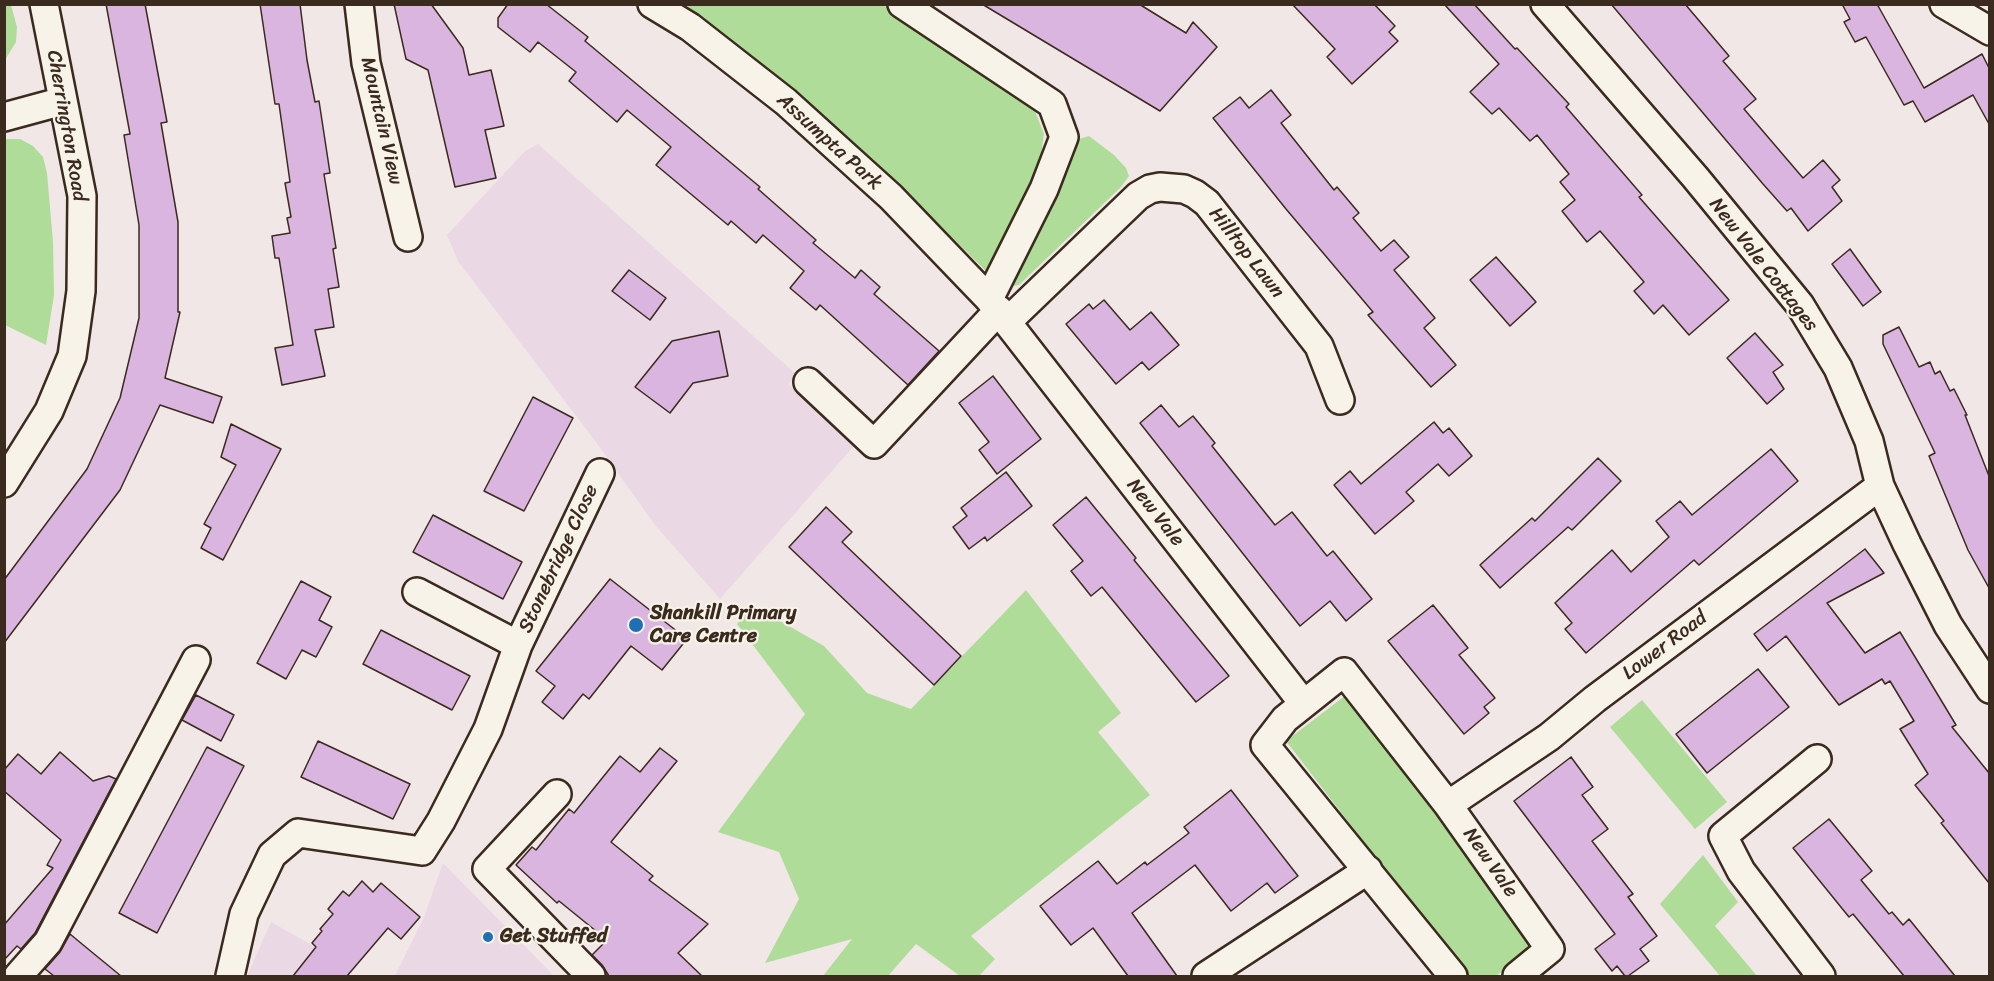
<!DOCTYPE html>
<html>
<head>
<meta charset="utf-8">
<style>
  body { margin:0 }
  #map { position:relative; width:1994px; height:981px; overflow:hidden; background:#f1e7e6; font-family:Sriracha,sans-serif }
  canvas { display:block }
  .frame { position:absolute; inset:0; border:6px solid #3b2a1e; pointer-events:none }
</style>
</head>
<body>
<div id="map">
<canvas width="1994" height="981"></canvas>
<div class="frame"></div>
</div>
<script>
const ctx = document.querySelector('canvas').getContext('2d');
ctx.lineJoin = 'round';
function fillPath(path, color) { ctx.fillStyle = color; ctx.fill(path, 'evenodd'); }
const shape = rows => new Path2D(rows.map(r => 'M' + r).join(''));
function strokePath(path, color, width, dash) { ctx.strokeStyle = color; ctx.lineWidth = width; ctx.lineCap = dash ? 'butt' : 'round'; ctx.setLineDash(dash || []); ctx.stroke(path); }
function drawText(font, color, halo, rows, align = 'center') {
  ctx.font = font + ' Sriracha,sans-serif'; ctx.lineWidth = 4.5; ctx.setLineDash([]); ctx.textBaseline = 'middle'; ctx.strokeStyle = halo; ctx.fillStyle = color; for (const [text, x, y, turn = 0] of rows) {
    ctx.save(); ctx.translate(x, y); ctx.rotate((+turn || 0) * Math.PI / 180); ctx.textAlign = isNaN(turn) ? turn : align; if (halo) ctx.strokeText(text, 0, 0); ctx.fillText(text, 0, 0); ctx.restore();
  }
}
fillPath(shape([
  [538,144,797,375,788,384,853,447,720,599,655,525,596,442,458,261,447,235,525,151],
  [443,863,554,976,395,976,424,917],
  [271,922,310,944,349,976,247,976]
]), '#ead8e4');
fillPath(shape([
  [5,4,11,5,17,27,16,42,5,60],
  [683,5,883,5,905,16,1033,106,1044,134,1037,183,989,274,876,162,782,81,702,21],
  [1089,136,1114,155,1126,168,1129,176,1121,187,1019,285,1013,286,1013,279,1072,148,1079,139],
  [4,139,20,139,33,146,43,157,47,173,53,242,54,295,46,345,5,325],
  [1026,590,1121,713,1098,732,1150,795,971,936,995,959,979,976,960,976,916,944,888,976,823,976,852,939,765,963,799,899,779,852,718,832,805,714,737,624,752,605,824,646,867,693,911,709],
  [1346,695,1538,944,1496,976,1467,976,1286,741],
  [1642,700,1727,802,1695,829,1610,727],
  [1703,855,1738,902,1715,926,1757,976,1720,976,1660,904]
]), '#b0dc9a');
const building = shape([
  [106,4,145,4,167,122,161,123,178,222,178,312,180,312,165,378,222,397,213,423,160,405,120,490,4,643,4,580,87,469,120,398,139,318,139,225,124,135,130,134,106,4],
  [260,4,300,4,307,60,315,102,319,101,330,173,324,174,336,248,333,249,339,287,328,289,334,327,315,330,325,376,282,385,275,348,293,345,279,258,275,258,272,236,290,233,287,218,291,217,285,183,290,182,279,104,275,104,260,4],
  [394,4,431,4,463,48,469,75,491,70,504,126,485,130,496,178,455,187,428,70,406,59,394,4],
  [508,4,546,4,588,37,585,41,760,187,758,189,816,240,813,243,855,278,861,270,880,287,874,294,939,351,908,385,820,305,816,310,790,288,804,271,763,235,756,243,731,221,728,225,656,165,671,147,627,110,617,122,569,81,576,72,538,42,530,52,498,27,498,18,508,4],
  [982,4,1139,4,1186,33,1193,22,1217,47,1160,111,982,4],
  [1292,4,1374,4,1395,26,1389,32,1398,41,1352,84,1327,57,1335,49,1292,4],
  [1444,4,1474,4,1515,49,1517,48,1569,104,1566,107,1642,195,1639,197,1729,300,1689,335,1663,305,1654,314,1634,291,1644,282,1600,231,1587,242,1562,211,1575,200,1560,182,1569,174,1537,135,1530,141,1499,108,1492,114,1470,92,1499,64,1444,4],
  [1611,4,1685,4,1729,56,1723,61,1756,99,1744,109,1803,178,1823,160,1840,180,1832,187,1842,201,1808,231,1791,208,1787,211,1763,184,1611,4],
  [1842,4,1877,4,1924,88,1982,54,1989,68,1989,124,1973,95,1925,122,1913,101,1904,105,1866,37,1855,42,1844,22,1850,19,1842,4],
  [1271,90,1291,115,1281,123,1334,190,1337,187,1359,213,1353,218,1381,251,1394,240,1409,257,1394,270,1435,318,1424,328,1456,365,1431,387,1368,315,1373,312,1286,209,1213,118,1240,97,1249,108,1271,90],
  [1850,249,1881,292,1863,306,1832,264,1850,249],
  [1496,257,1536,302,1510,326,1470,280,1496,257],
  [629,270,666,298,650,320,612,291,629,270],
  [1104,300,1130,330,1151,312,1179,345,1149,370,1142,362,1116,384,1066,324,1089,304,1093,309,1104,300],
  [1899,327,1919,367,1930,362,1935,374,1940,371,1950,391,1954,389,1967,415,1965,415,1989,476,1989,588,1968,550,1929,456,1935,453,1883,344,1883,335,1899,327],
  [719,331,728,376,693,383,670,413,635,387,672,341,719,331],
  [1755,333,1783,365,1773,372,1784,389,1767,404,1727,358,1755,333],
  [993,376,1041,439,997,474,979,450,989,442,959,403,993,376],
  [533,397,573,418,524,511,484,491,533,397],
  [1161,405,1179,427,1193,416,1215,443,1212,446,1275,525,1292,512,1327,556,1333,551,1372,599,1346,621,1330,601,1300,626,1140,423,1161,405],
  [1434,422,1443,433,1449,428,1472,456,1449,476,1438,464,1406,492,1414,501,1375,534,1334,485,1350,471,1361,484,1434,422],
  [231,424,281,449,223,560,201,548,211,528,204,524,236,465,221,457,231,424],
  [1771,449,1798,481,1699,565,1694,560,1586,653,1565,629,1572,623,1555,603,1612,550,1631,572,1669,537,1656,521,1680,501,1692,515,1771,449],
  [1598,458,1621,481,1572,530,1568,527,1500,588,1480,565,1532,518,1535,521,1598,458],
  [1006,472,1032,506,987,541,985,537,969,549,953,527,967,516,961,508,1006,472],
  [1086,497,1136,558,1134,560,1229,676,1196,702,1102,587,1091,596,1071,571,1083,561,1053,525,1086,497],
  [826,507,852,532,842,542,961,656,934,685,789,547,826,507],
  [433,515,522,562,503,599,413,552,433,515],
  [1865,549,1884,573,1827,603,1865,653,1900,632,1956,725,1952,727,1989,773,1989,883,1941,823,1944,821,1915,785,1928,774,1900,729,1914,721,1890,681,1885,684,1882,679,1839,705,1786,636,1767,651,1754,634,1865,549],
  [610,579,687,639,662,670,631,646,589,699,583,694,563,719,542,702,555,686,536,671,610,579],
  [301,581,331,597,319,620,332,627,316,657,302,650,286,679,257,663,301,581],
  [1433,605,1468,648,1459,655,1495,698,1484,707,1489,713,1464,734,1388,641,1433,605],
  [381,630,470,676,452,710,363,664,381,630],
  [1758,669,1789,707,1707,773,1676,734,1758,669],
  [196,695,234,715,221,741,182,720,196,695],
  [318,741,410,784,393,819,301,777,318,741],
  [207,747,244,766,157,933,119,913,207,747],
  [660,748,677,761,611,842,653,876,649,880,708,924,678,953,702,976,609,976,602,965,592,955,607,940,559,901,557,903,516,865,532,847,536,850,569,809,574,813,620,756,640,772,660,748],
  [60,752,93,781,109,776,116,779,35,933,21,949,17,946,4,960,4,925,53,868,47,865,61,840,4,791,4,770,18,754,41,774,60,752],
  [1571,757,1593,787,1582,795,1608,829,1592,841,1633,894,1628,897,1657,936,1640,949,1649,961,1628,976,1625,976,1617,966,1612,971,1595,949,1615,934,1514,801,1571,757],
  [1231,790,1298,876,1275,893,1267,883,1231,911,1195,865,1132,913,1177,976,1128,976,1093,928,1071,945,1040,906,1098,861,1117,884,1145,862,1147,865,1189,833,1184,827,1231,790],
  [1829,819,1872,871,1861,880,1889,914,1892,912,1903,925,1909,919,1955,976,1904,976,1853,914,1849,917,1793,848,1829,819],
  [362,881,373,892,381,883,420,917,401,939,388,928,347,976,293,976,316,947,312,943,322,931,320,929,333,914,328,909,343,891,349,896,362,881],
  [70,934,82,944,121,976,54,976,45,969,60,952,70,934]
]);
fillPath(building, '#d9b5df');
strokePath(building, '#3b2a1e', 1.5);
const minor = shape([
  [359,4,366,63,408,237],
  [652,4,690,27,786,102,891,197,989,299,1303,703],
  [902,4,1052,104,1064,137,1044,189,989,299],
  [1545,4,1695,177,1800,305,1838,368,1869,441,1880,486,1907,544,1948,625,1990,689],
  [1944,4,1990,31],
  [4,117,63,101],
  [1008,321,1138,196,1150,189,1160,187,1184,189,1195,194,1207,203,1319,346,1340,400],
  [808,382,874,444,999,310],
  [4,483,49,411,72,356,81,291,82,196,44,4],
  [417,592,518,645],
  [1817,759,1723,836,1741,871,1821,976],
  [557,794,487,869,591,976],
  [1448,805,1549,737,1595,699,1880,486],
  [18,976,48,942,196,660],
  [230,976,244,914,272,855,298,833,422,851,441,821,488,729,518,645,600,473],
  [1206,976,1368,870],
  [1453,976,1265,745,1285,719,1344,672,1448,805,1550,949,1517,976]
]);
strokePath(minor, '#3b2a1e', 32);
strokePath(minor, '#f7f3e8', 27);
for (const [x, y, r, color] of [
  [636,625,8,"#1f6fb2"],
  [488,937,6,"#1f6fb2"]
]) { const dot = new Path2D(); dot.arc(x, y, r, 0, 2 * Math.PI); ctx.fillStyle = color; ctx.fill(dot); strokePath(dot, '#f7f3e8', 2); }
drawText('20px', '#3b2a1e', '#f7f3e8', [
  ["Mountain View",381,121,77],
  ["Cherrington Road",66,126,80],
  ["Assumpta Park",829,142,42],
  ["Hilltop Lawn",1246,253,52],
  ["New Vale Cottages",1763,265,52],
  ["New Vale",1155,513,52],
  ["Stonebridge Close",559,559,-65],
  ["Lower Road",1665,646,-37],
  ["New Vale",1490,863,55]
]);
drawText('bold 20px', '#3b2a1e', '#f7f3e8', [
  ["Shankill Primary",650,614],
  ["Care Centre",650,637],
  ["Get Stuffed",500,937]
], 'left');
</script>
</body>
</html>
